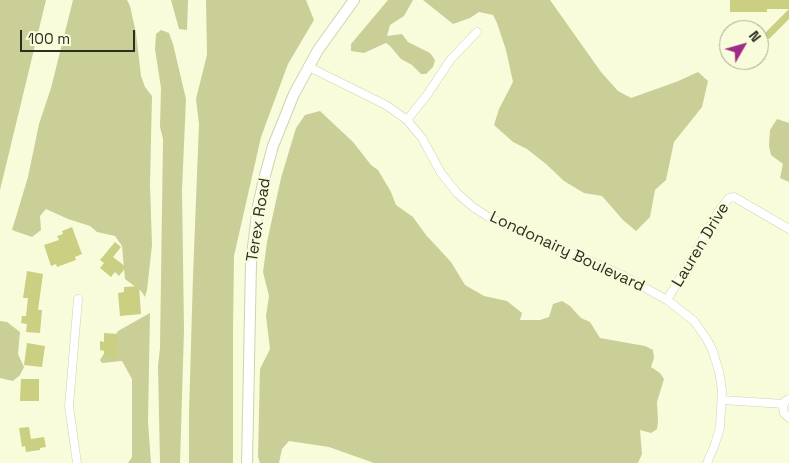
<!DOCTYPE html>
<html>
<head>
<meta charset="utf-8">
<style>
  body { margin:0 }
  #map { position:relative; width:789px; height:463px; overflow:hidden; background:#f9fcda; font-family:"Space Grotesk",sans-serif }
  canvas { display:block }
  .north { position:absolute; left:719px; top:20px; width:50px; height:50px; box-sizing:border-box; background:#f9fcda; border:1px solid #a7aa90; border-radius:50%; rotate:52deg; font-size:14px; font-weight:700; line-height:20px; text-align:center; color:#2d2e22 }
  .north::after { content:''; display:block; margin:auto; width:18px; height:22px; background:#a02b86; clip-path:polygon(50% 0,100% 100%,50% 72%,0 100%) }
  .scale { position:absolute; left:20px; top:30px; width:115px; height:22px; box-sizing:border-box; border:2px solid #2d2e22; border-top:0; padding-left:6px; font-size:15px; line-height:18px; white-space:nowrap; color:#2d2e22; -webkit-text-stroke:4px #f9fcda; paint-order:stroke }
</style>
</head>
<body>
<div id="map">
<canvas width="789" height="463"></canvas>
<div class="north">N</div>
<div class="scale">100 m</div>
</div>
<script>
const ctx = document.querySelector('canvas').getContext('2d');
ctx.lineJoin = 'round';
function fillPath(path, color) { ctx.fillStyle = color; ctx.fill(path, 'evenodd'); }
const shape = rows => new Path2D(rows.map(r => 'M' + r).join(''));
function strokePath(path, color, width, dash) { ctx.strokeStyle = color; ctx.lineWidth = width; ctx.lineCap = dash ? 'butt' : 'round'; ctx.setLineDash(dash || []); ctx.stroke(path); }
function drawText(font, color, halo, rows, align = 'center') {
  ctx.font = font + ' "Space Grotesk",sans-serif'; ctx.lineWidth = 5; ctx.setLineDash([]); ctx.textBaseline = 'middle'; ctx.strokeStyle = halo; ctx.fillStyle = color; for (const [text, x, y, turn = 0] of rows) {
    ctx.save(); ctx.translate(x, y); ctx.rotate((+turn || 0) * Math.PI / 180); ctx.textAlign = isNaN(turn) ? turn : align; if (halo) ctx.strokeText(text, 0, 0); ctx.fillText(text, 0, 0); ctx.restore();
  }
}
fillPath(shape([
  [0,0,46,0,0,190],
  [73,0,127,0,130,6,136,33,141,76,145,87,152,96,150,184,152,245,147,290,145,297,141,291,125,279,122,246,115,236,97,232,90,226,68,219,46,209,40,216,41,230,32,237,12,230,28,177,39,124,51,88],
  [171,0,188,0,187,30,179,29],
  [206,0,306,0,314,20,288,64,261,137,234,256,233,331,233,463,189,463,189,413,193,276,199,124,196,99,207,55],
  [388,0,413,0,404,16,390,25,387,36,402,34,408,42,430,53,435,60,433,67,426,74,421,74,412,65,401,59,390,46,386,43,364,53,351,51,351,44],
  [423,0,550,0,601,72,618,91,631,98,676,82,698,72,708,81,702,107,674,142,666,180,655,190,650,217,636,231,623,220,602,196,584,193,564,181,546,164,527,149,513,142,494,125,499,109,513,82,506,50,497,23,493,15,479,12,470,18,453,24],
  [161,30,169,33,173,44,186,99,182,190,184,330,180,463,160,463,158,366,160,348,163,139,160,127,161,88,155,49,156,34],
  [320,111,353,142,371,165,378,170,391,192,396,205,413,217,426,235,451,262,465,285,484,296,507,301,522,313,520,320,540,320,549,317,553,304,562,301,570,306,581,318,590,322,600,338,645,346,653,350,654,358,651,367,660,373,664,379,657,402,658,422,657,429,651,433,640,430,642,454,638,463,374,463,329,447,289,441,282,449,279,463,260,463,258,457,260,369,270,349,266,316,269,296,263,272,267,242,281,178,296,128,305,115],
  [777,119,789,123,789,182,780,178,783,164,771,155,769,146,770,130],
  [150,313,148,422,151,463,128,463,132,457,132,379,122,361,102,363,100,360,118,331],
  [0,321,7,322,20,332,18,354,24,367,20,375,13,381,0,378]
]), '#cace97');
fillPath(shape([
  [730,0,789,0,789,19,769,39,764,34,789,9,767,9,767,12,730,12],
  [72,227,82,254,75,257,76,260,57,267,56,264,51,266,44,245,59,240,57,236,63,234,62,231],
  [115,242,121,247,113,257,126,267,119,276,115,272,111,277,100,268,104,263,100,260],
  [27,271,43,274,38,310,42,310,40,333,26,332,27,324,21,323,22,316,26,316,28,298,23,298],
  [139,286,141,314,120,316,118,293,124,292,124,287],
  [104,333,118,334,116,358,104,357,104,351,100,350,100,341,104,342],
  [27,343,45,346,42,367,24,365],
  [21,379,39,379,39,401,20,401],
  [29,427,31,439,44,437,46,447,40,448,40,450,26,452,25,446,22,447,19,428]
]), '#cacf82');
const street = shape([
  [309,67,386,105,407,120,422,138,441,173,457,193,473,207,490,218,622,275,667,300,694,321,706,338,712,349,719,371,722,390,720,428,714,447,707,463],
  [407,120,427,95,451,59,477,32],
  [667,300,720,209,729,198,734,197,789,229],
  [789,399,785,401,783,407,784,413,789,418],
  [722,400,784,404],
  [77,463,69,406,78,299]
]);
const secondary = shape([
  [247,463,251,263,258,206,264,179,273,146,294,94,318,50,354,0]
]);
strokePath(street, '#cfd2b1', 9);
strokePath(secondary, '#cfd2b1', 12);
strokePath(street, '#fff', 8);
strokePath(secondary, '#fff', 10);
drawText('16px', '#2d2e22', '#f9fcda', [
  ["Terex Road",259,220,-81],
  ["Lauren Drive",701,245,-59],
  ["Londonairy Boulevard",567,252,25]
]);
</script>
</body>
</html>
